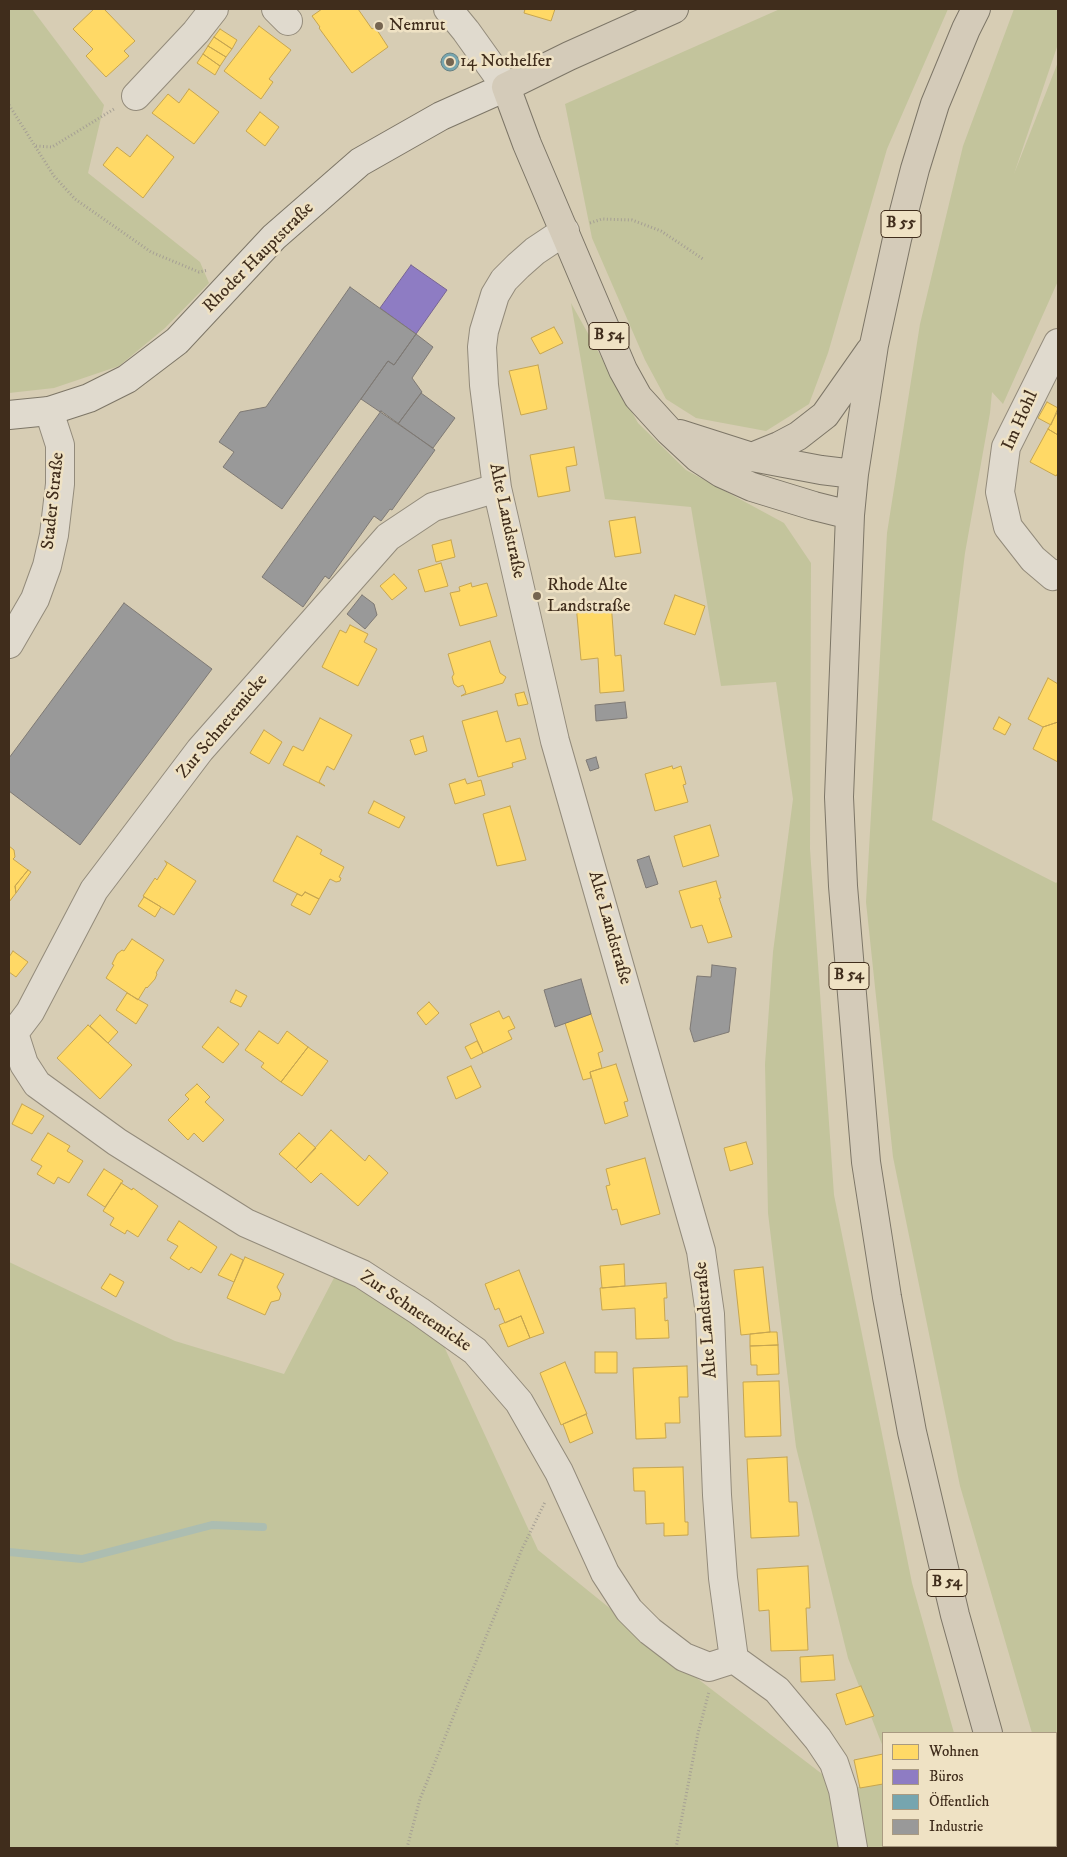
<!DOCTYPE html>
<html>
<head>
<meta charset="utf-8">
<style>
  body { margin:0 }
  #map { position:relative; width:1067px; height:1857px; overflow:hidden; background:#d7cdb4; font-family:"IM FELL DW Pica",serif }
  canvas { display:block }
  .frame { position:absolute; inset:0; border:10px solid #402d1c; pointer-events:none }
  .legend { position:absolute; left:882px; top:1732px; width:175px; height:115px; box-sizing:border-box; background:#efe2c4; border:1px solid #a99a81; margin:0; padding:6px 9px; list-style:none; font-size:15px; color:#402d1c }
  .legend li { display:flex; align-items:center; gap:10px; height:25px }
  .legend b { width:25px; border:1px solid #a99a81 }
</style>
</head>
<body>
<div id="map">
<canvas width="1067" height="1857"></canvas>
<div class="frame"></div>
<ul class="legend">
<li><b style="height:14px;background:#ffd966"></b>Wohnen</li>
<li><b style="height:14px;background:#8e7cc3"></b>Büros</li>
<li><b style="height:14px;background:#76a5af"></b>Öffentlich</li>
<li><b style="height:14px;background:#999"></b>Industrie</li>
</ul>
</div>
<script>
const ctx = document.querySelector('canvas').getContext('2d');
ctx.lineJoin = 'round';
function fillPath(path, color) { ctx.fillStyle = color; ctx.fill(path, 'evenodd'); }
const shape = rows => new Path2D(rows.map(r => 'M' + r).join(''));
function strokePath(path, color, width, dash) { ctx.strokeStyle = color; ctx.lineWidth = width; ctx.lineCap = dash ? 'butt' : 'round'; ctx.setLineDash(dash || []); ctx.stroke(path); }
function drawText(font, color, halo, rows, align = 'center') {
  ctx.font = font + ' "IM FELL DW Pica",serif'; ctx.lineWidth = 5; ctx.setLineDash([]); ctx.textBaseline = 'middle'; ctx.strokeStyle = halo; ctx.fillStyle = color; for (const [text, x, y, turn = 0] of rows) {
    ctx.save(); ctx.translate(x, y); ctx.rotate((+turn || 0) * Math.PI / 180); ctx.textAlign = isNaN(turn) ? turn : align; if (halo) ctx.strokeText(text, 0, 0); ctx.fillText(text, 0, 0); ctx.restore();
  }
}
fillPath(shape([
  [9,9,32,9,104,105,88,173,200,262,209,283,165,328,119,366,54,388,9,393],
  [780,9,948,9,887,149,828,353,809,404,766,431,696,418,666,399,645,360,592,238,565,104],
  [1014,9,1058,9,1058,44,1014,174,1058,62,1058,281,1003,404,992,392,990,413,965,553,932,820,1056,883,1058,881,1058,1823,1056,1814,1056,1733,1032,1733,960,1486,893,1157,866,902,887,533,920,324,963,146],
  [571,303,638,423,686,470,784,523,811,563,810,849,834,1195,912,1583,954,1733,883,1733,883,1747,848,1658,796,1447,768,1213,765,1064,773,952,793,799,776,682,721,686,691,507,605,499],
  [9,1262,175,1341,284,1374,336,1274,442,1342,538,1550,681,1666,843,1790,883,1782,883,1846,985,1846,986,1848,9,1848]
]), '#c3c49c');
const homes = shape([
  [94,9,104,9,135,41,124,51,129,56,106,77,86,56,93,49,73,29,94,9],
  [322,9,358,9,372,29,375,27,388,47,352,73,319,28,320,27,312,16,322,9],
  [525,9,555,9,551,21,524,13,525,9],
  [259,26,291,50,269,79,273,82,261,99,224,71,259,26],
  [220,29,237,40,232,49,214,37,220,29],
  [214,37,232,49,226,57,208,46,214,37],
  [208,46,226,57,220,66,203,54,208,46],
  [203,54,220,66,215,75,197,63,203,54],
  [189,89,219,112,194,144,152,113,168,94,179,103,189,89],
  [260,112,279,127,265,146,246,131,260,112],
  [147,135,174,157,143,198,103,165,117,147,130,157,147,135],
  [554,327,563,343,540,354,531,338,554,327],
  [538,365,547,409,521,415,509,371,538,365],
  [1047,402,1058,408,1051,425,1038,418,1047,402],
  [1058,411,1058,435,1048,429,1058,411],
  [1048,429,1058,435,1058,473,1056,476,1030,462,1048,429],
  [574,447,577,465,566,467,570,491,538,497,530,455,574,447],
  [635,517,641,553,615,557,609,521,635,517],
  [451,540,455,557,436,562,432,545,451,540],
  [441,563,448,586,425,592,418,570,441,563],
  [394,574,407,588,392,600,380,586,394,574],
  [471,583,472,587,487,583,497,616,460,626,450,593,460,591,459,587,471,583],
  [675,595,705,606,695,635,664,624,675,595],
  [616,601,611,602,615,656,621,655,624,691,600,693,598,658,581,660,576,604,616,601],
  [350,625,368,634,364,642,377,649,358,686,322,667,340,630,346,633,350,625],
  [490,641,500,673,506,677,503,683,461,696,466,693,463,685,458,687,454,684,452,677,454,674,448,654,490,641],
  [1048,678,1058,684,1058,722,1043,727,1028,719,1048,678],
  [524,692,528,704,518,706,515,694,524,692],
  [497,711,506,742,520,738,526,759,512,763,513,767,478,777,462,721,497,711],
  [999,717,1011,724,1005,735,993,729,999,717],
  [320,718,352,735,334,770,327,766,319,782,325,786,283,765,293,746,303,751,320,718],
  [1058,722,1058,762,1033,749,1043,727,1058,722],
  [264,730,282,742,269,764,250,753,264,730],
  [423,736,427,751,415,755,410,740,423,736],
  [672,766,673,769,681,766,686,784,683,785,688,802,655,811,645,774,672,766],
  [465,779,467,784,481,780,485,795,455,804,449,784,465,779],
  [374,801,405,817,399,828,368,813,374,801],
  [510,806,526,860,497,866,483,814,510,806],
  [710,825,719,856,683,867,674,836,710,825],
  [297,836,322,850,320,854,344,867,339,877,341,878,340,881,336,882,330,879,319,899,305,892,302,896,273,881,297,836],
  [9,846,14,850,15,857,13,859,28,870,15,886,16,893,9,902,9,846],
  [165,861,196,881,174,915,143,896,155,878,157,880,167,864,165,861],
  [28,870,31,872,16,893,15,886,28,870],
  [716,881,721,898,719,898,732,937,708,943,702,925,691,928,679,891,716,881],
  [305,892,319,899,310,915,291,905,297,894,302,896,305,892],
  [144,897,161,907,155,917,138,906,144,897],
  [132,939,164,960,156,973,157,974,155,979,147,988,146,987,138,1000,106,978,114,965,112,964,117,954,122,950,124,951,132,939],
  [13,951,28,962,16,977,9,972,9,957,13,951],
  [236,990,247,996,241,1007,230,1002,236,990],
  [127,993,148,1005,136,1024,116,1010,127,993],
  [429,1002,439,1013,426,1025,417,1013,429,1002],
  [499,1011,503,1019,509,1016,515,1028,508,1031,512,1039,483,1053,470,1024,499,1011],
  [591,1014,603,1051,598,1053,602,1068,590,1072,591,1078,583,1080,565,1023,591,1014],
  [100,1015,118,1032,108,1043,90,1026,100,1015],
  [88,1025,132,1065,100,1099,57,1058,88,1025],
  [218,1027,239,1044,223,1063,202,1047,218,1027],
  [259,1031,278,1044,287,1031,308,1047,281,1082,261,1067,264,1063,245,1050,259,1031],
  [477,1041,483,1053,471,1059,465,1047,477,1041],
  [308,1047,328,1061,302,1096,281,1082,308,1047],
  [616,1064,628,1101,624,1102,628,1116,605,1124,590,1072,616,1064],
  [471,1066,481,1087,456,1099,447,1077,471,1066],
  [197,1084,210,1097,205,1102,224,1120,203,1142,194,1133,188,1140,168,1120,189,1099,185,1095,197,1084],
  [22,1104,44,1116,32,1134,12,1124,22,1104],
  [331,1130,365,1161,369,1155,388,1173,358,1206,321,1173,311,1183,296,1169,331,1130],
  [48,1133,70,1146,67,1151,83,1161,69,1183,58,1177,54,1184,37,1174,42,1166,31,1160,48,1133],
  [299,1133,316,1148,296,1169,279,1154,299,1133],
  [746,1142,753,1164,730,1171,724,1148,746,1142],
  [645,1158,660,1214,621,1225,617,1209,612,1210,606,1186,610,1185,606,1169,645,1158],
  [104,1169,123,1181,105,1207,87,1195,104,1169],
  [121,1183,132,1190,133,1188,158,1206,138,1237,127,1230,125,1234,110,1225,114,1218,103,1211,121,1183],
  [179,1221,217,1247,201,1273,191,1267,189,1270,170,1258,178,1246,167,1240,179,1221],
  [231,1254,243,1260,234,1282,218,1275,231,1254],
  [245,1257,284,1274,277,1287,281,1294,279,1300,271,1302,265,1315,227,1298,245,1257],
  [624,1264,625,1286,602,1288,600,1266,624,1264],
  [763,1267,770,1332,741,1335,734,1270,763,1267],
  [519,1270,544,1333,530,1338,521,1316,505,1323,499,1308,495,1310,485,1284,519,1270],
  [110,1274,124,1282,116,1297,101,1288,110,1274],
  [666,1283,667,1298,664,1298,665,1321,668,1320,669,1338,636,1339,635,1308,602,1310,600,1288,666,1283],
  [521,1316,530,1338,508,1347,499,1325,521,1316],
  [770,1332,777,1332,778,1345,750,1346,750,1334,770,1332],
  [778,1345,779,1374,757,1375,757,1365,751,1365,750,1346,778,1345],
  [595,1352,617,1352,617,1373,595,1373,595,1352],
  [565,1362,587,1414,561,1425,540,1373,565,1362],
  [687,1366,688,1397,679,1397,680,1423,665,1423,666,1438,636,1439,633,1368,687,1366],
  [779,1381,781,1436,745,1437,743,1382,779,1381],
  [586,1414,593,1433,570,1443,563,1424,586,1414],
  [787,1457,789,1502,797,1502,799,1536,751,1538,747,1459,787,1457],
  [683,1467,685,1522,688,1522,688,1535,664,1536,664,1523,646,1524,645,1491,634,1491,633,1468,683,1467],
  [808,1566,810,1608,806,1608,808,1650,771,1651,769,1610,759,1611,757,1569,808,1566],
  [833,1655,835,1680,801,1682,800,1657,833,1655],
  [861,1686,874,1716,846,1725,836,1694,861,1686],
  [883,1754,883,1784,860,1788,854,1760,883,1754]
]);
fillPath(homes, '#ffd966');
strokePath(homes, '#c6a550', 1);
const offices = shape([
  [411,265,447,290,416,334,380,308,411,265]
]);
fillPath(offices, '#8e7cc3');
strokePath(offices, '#776491', 1);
const public = shape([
  '441 62a9 9 0 1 1 18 0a9 9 0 1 1-18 0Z'
]);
fillPath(public, '#76a5af');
strokePath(public, '#668183', 1);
const industry = shape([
  [350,287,416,334,394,365,388,361,282,509,223,467,234,452,219,442,240,412,266,407,350,287],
  [416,334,433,347,412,378,422,392,398,424,361,399,388,361,394,365,416,334],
  [421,393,455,418,433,448,398,424,421,393],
  [381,411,435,450,392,510,390,509,381,521,374,516,329,579,325,576,303,607,262,577,381,411],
  [362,595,374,604,377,615,365,629,347,614,362,595],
  [124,603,212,669,80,845,9,791,9,758,124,603],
  [625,702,627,718,596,721,595,705,625,702],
  [596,757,599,768,590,771,586,760,596,757],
  [649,856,658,884,646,888,637,860,649,856],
  [712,965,736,968,729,1032,694,1042,690,1029,697,976,711,977,712,965],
  [581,979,591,1014,555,1027,544,990,581,979]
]);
fillPath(industry, '#999');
strokePath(industry, '#7e7974', 1);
strokePath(shape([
  [9,1552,82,1559,212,1525,263,1527]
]), '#acbdb1', 8);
const minor = shape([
  [276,9,288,21],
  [448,9,466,31,506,87],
  [136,96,196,32,214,9],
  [565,231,535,251,518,266,504,280,495,295,484,331,482,347,484,385,497,488,555,741,701,1251,710,1314,717,1495,723,1578,734,1659],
  [1058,343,1006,447,1000,492,1008,527,1033,559,1053,576,1058,574],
  [14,1033,24,1064,37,1084,117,1142,246,1223,362,1274,419,1311,475,1351,519,1402,559,1472,605,1573,629,1610,650,1631,684,1657,709,1667,734,1659],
  [9,1035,14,1033,30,1012,94,890,200,750,388,537,433,507,497,488],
  [734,1659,777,1690,818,1739,834,1763,843,1790,853,1848]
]);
const tertiary = shape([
  [9,644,35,599,47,566,54,535,60,484,60,445,49,411]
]);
const secondary = shape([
  [9,415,49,411,89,398,127,379,177,341,274,237,360,162,441,116,506,87]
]);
const primary = shape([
  [674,9,569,56,506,87,527,144,623,370,638,397,669,431,698,458,721,473,752,487,814,506,850,515],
  [976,9,966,29,935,104,915,169,897,239,874,345,854,474,850,515,839,797,843,886,866,1162,887,1297,912,1432,955,1615,988,1733],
  [680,434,752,457,821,470,854,474],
  [752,457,779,446,798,436,825,415,870,351],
  [1023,1846,1024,1848]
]);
strokePath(minor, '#938b7b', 30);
strokePath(tertiary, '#938b7b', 30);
strokePath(secondary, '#7d7667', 30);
strokePath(primary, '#7d7667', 30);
strokePath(shape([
  [9,105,54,176,75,199,151,252,199,272,208,270],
  [36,146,52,147,114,109],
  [590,223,602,219,632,220,661,231,703,259],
  [407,1848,420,1799,443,1742,522,1549,545,1502],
  [676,1848,698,1733,709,1692]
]), '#a59f94', 3, [1, 2.5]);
strokePath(minor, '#e0dace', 28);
strokePath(tertiary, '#e0dace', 28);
strokePath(secondary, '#e0dace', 28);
strokePath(primary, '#d4cbb9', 28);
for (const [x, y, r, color] of [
  [379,26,5,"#756551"],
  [450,62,5,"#756551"],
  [537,596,5,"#756551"]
]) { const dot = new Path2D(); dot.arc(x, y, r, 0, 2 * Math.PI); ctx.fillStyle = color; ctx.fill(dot); strokePath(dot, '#efe2c4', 2); }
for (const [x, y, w] of [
  [901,224,40],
  [609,336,40],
  [849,976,40],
  [947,1583,40]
]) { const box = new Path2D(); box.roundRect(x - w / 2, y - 13.5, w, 27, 4); ctx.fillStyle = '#efe2c4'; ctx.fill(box); strokePath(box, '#402d1c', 1); }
drawText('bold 16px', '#402d1c', null, [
  ["B 55",901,224],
  ["B 54",609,336],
  ["B 54",849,976],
  ["B 54",947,1583]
]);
drawText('18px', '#402d1c', '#efe2c4', [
  ["Nemrut",389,26],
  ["14 Nothelfer",460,62],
  ["Rhode Alte",547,586],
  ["Landstraße",547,607]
], 'left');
drawText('18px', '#402d1c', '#efe2c4', [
  ["Rhoder Hauptstraße",259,258,-45],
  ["Im Hohl",1021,421,-66],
  ["Stader Straße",54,501,-84],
  ["Alte Landstraße",506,521,78],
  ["Zur Schnetemicke",223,727,-50],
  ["Alte Landstraße",609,928,74],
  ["Zur Schnetemicke",415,1312,34],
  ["Alte Landstraße",707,1320,-95]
]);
</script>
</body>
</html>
